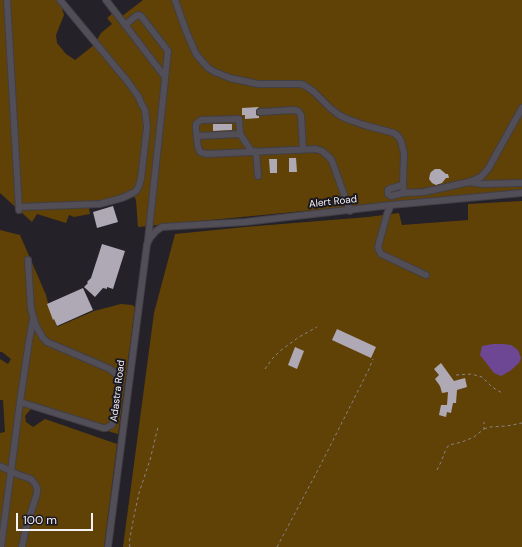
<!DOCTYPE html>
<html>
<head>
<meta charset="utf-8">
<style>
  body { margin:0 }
  #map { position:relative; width:522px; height:547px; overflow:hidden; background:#252129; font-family:"DM Sans",sans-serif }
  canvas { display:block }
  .scale { position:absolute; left:16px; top:513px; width:77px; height:18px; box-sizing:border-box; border:2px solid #f4f2f7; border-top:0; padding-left:5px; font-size:12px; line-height:14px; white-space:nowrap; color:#f4f2f7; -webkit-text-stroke:3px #1b1820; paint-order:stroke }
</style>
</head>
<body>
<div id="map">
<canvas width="522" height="547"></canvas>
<div class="scale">100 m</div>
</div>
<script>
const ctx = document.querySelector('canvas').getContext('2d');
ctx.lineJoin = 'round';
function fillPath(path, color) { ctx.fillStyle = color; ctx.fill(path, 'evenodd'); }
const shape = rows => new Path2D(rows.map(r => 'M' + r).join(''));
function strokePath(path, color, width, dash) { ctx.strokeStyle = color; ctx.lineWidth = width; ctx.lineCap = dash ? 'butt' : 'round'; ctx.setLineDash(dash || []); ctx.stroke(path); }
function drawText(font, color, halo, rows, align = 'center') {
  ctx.font = font + ' "DM Sans",sans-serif'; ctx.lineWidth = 4; ctx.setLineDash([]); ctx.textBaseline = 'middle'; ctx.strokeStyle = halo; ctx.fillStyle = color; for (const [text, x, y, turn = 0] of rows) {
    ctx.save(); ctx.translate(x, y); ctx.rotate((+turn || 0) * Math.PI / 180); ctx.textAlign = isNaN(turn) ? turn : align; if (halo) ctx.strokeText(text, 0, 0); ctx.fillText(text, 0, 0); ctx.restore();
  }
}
fillPath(shape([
  [0,0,56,0,62,8,64,15,56,35,57,43,66,54,75,60,94,45,101,33,112,24,107,18,112,14,117,20,143,0,522,0,522,190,138,227,136,200,132,192,101,201,89,208,90,214,74,217,69,215,66,223,37,214,32,222,0,193],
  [522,201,522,547,123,547,154,313,175,234,245,227,368,217,399,213,402,225,468,220,468,204],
  [0,230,20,235,46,295,48,303,57,327,94,311,121,304,132,305,135,307,118,434,31,409,25,416,26,422,33,427,45,419,117,444,104,547,0,547,0,433,5,432,3,400,0,400,0,359,8,364,11,359,2,352,0,352]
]), '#614206');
fillPath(shape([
  [493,344,503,344,511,345,518,350,521,358,519,363,510,371,501,376,494,373,480,355,482,346]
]), '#6d4794');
fillPath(shape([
  [259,107,256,110,256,115,259,116,259,118,245,119,245,115,242,115,242,108],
  [213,124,232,124,232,130,213,131],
  [289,158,296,158,297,172,289,172],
  [269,159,277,159,277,173,270,173],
  [435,169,440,169,446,174,448,174,449,178,446,178,442,183,436,185,432,183,429,179,430,174,431,172],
  [113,206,118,222,97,228,93,212],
  [102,244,125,251,113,289,107,287,107,289,103,288,95,297,84,287,88,283,87,282,91,278],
  [83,288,93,310,57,326,54,319,53,320,47,304],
  [337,329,376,347,371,358,332,340],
  [295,347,304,351,297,369,288,365],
  [441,363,454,381,465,378,467,387,457,390,456,403,453,403,451,413,447,412,446,417,439,415,441,405,447,405,448,392,442,393,440,386,435,379,439,375,434,369]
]), '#aea9b4');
const minor = shape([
  [7,0,19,210],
  [106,0,165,77],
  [175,0,186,31,196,54,208,68,215,72,230,78,258,84,300,84,304,85,313,91,330,108,339,115,347,119,364,125,394,133,398,136,401,141,404,153,403,185,404,193],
  [125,25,136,16,138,15,141,16,168,51,148,240],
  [260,112,293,110,298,111,301,115,303,149],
  [197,136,240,134],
  [256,151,258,176],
  [252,152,240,134,239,119,201,120,196,124,196,130,198,147,200,152,203,153,207,154,316,149,322,151,330,158,332,161,350,211],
  [469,182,483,184,522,183],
  [403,185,389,189,388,190,388,194,391,196,404,193,424,192,469,182,481,177,488,169,522,108],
  [391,205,387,214,378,247,379,250,381,254,426,275],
  [19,207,100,204,122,198,135,192,138,188,141,179,147,127,145,110,142,105,138,96,128,82,60,0],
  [20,402,29,341,33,319],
  [0,466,19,475,31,479,35,484,37,488,37,493,25,532,22,547],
  [1,547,20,402,103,428,106,428,112,425,114,420,120,382,118,376,110,369,47,342,43,338,36,326,31,309,28,260],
  [108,547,147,244,150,238,156,231,162,227,245,222,391,205,522,193]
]);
strokePath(minor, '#413e44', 8);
strokePath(shape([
  [265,369,272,359,280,351,299,337,317,327],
  [456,375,471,374,482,377,492,387,502,393],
  [484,429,490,427,507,426,522,423],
  [437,470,441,462,446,449,449,445,462,442,474,437,484,429,484,422],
  [130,547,129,543,134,516,139,493,150,460,158,427],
  [277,547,320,466,368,371,373,359]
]), '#86838a', 1, [3, 3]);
strokePath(minor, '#514e57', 6);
drawText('10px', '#f4f2f7', '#1b1820', [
  ["Alert Road",333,202,-6],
  ["Adastra Road",118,391,-83]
]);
</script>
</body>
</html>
